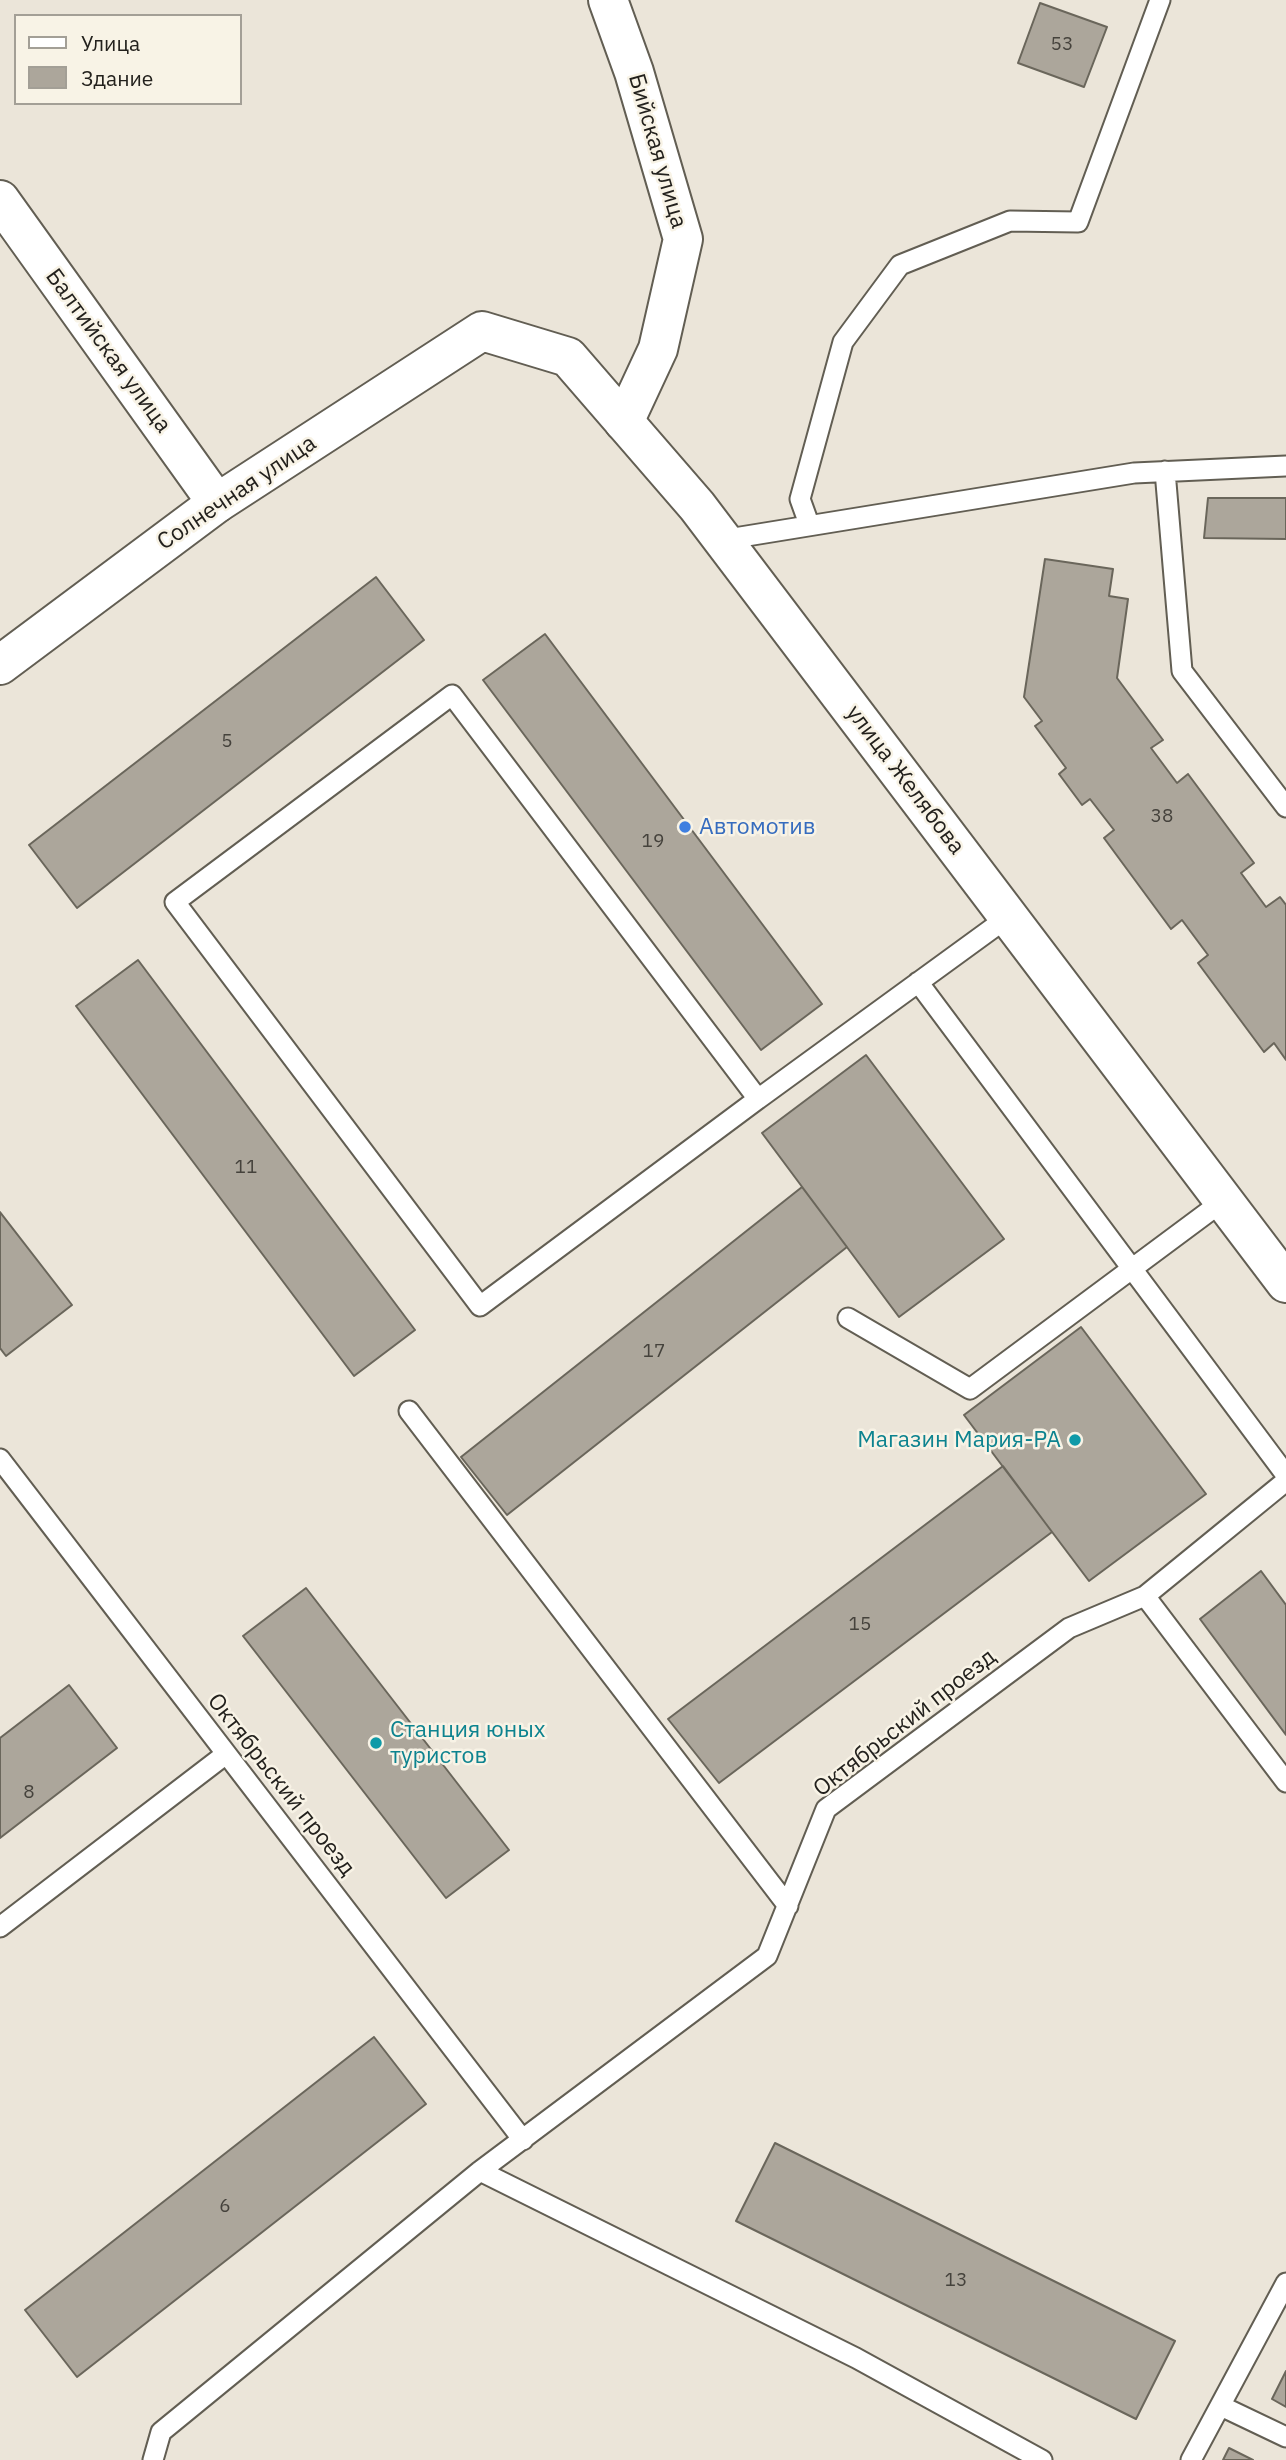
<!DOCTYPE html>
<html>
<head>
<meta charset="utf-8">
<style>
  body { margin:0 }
  #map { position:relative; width:1286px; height:2460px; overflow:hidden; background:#ebe5d9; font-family:"IBM Plex Sans",sans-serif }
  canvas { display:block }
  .legend { position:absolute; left:14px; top:14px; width:228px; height:91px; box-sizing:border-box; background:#f8f3e6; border:2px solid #a39f96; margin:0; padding:9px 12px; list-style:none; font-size:21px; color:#23211d }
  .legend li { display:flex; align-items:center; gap:14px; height:35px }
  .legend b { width:35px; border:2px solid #a39f96 }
</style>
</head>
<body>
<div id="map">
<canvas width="1286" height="2460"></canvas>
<ul class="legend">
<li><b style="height:9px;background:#fff"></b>Улица</li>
<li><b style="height:19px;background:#aca69b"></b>Здание</li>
</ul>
</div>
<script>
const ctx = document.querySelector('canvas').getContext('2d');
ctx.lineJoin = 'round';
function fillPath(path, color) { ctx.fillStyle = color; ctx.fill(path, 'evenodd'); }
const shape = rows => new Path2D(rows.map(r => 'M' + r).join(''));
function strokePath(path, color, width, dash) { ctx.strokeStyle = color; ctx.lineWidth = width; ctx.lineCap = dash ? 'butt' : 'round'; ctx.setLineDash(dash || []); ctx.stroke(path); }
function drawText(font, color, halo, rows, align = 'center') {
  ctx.font = font + ' "IBM Plex Sans",sans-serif'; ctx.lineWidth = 5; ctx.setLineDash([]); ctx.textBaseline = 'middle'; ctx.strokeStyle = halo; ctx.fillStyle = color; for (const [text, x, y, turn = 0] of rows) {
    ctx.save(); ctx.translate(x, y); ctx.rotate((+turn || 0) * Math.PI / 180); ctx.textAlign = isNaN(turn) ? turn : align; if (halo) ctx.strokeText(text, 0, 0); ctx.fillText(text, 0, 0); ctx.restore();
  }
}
const building = shape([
  [1040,3,1107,27,1084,87,1018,63,1040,3],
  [1208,498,1286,498,1286,539,1204,538,1208,498],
  [1045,559,1113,569,1109,596,1128,599,1117,678,1163,740,1151,748,1177,783,1188,774,1254,863,1241,873,1266,907,1280,897,1286,905,1286,1060,1274,1043,1264,1052,1198,963,1208,955,1182,920,1171,929,1104,838,1114,830,1090,799,1082,805,1059,774,1066,768,1035,726,1042,721,1024,697,1045,559],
  [376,577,424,640,77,908,29,845,376,577],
  [545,634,822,1004,761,1050,483,680,545,634],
  [138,960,415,1330,354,1376,76,1006,138,960],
  [866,1055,1004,1239,899,1317,762,1133,866,1055],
  [802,1187,847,1247,507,1515,461,1457,802,1187],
  [0,1212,72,1305,6,1356,0,1348,0,1212],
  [1081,1327,1206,1494,1089,1581,964,1415,1081,1327],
  [1003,1466,1052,1532,719,1783,668,1719,1003,1466],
  [1261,1571,1286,1605,1286,1735,1200,1619,1261,1571],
  [306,1588,509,1850,446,1898,243,1636,306,1588],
  [69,1685,117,1748,0,1838,0,1738,69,1685],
  [374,2037,426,2104,77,2377,25,2310,374,2037],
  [775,2143,1175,2341,1136,2419,736,2221,775,2143],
  [1286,2371,1286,2407,1272,2399,1286,2371],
  [1229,2448,1253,2460,1223,2460,1229,2448]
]);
fillPath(building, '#aca69b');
strokePath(building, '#6a665b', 2);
const service = shape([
  [1165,471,1182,671,1286,807],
  [809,524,800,499,843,342,900,265,1010,221,1078,222,1160,0],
  [722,540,1134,473,1286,466],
  [918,982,1286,1475],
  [758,1099,480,1306,175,902,452,695,758,1099,1008,917],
  [848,1318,970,1389,1223,1201],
  [409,1411,788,1906],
  [0,1459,523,2140],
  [1145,1596,1286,1782],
  [0,1927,226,1754],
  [480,2171,856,2358,1042,2460],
  [1221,2406,1286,2437],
  [153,2460,161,2432,480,2171,767,1956,826,1809,1069,1628,1145,1596,1286,1481],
  [1191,2460,1286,2283]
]);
const minor = shape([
  [608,0,634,72,683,239,658,349,624,422],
  [0,200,217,503]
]);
const tertiary = shape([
  [0,665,217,503,482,331,568,357,697,506,1286,1283]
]);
strokePath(service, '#625e53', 23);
strokePath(minor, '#625e53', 42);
strokePath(tertiary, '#625e53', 42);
strokePath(service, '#fff', 19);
strokePath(minor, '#fff', 38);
strokePath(tertiary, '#fff', 38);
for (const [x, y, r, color] of [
  [685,827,7,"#3f7fe0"],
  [1075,1440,7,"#0f9aa8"],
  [376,1743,7,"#0f9aa8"]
]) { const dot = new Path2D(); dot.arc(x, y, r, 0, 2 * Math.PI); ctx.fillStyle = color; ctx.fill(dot); strokePath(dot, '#f8f3e6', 2.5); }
drawText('19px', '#45423c', null, [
  ["53",1062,45],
  ["5",227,742],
  ["38",1162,817],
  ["19",653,842],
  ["11",246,1168],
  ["17",654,1352],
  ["15",860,1625],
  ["8",29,1793],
  ["6",225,2207],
  ["13",956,2281]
]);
drawText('23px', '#23211d', '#f8f3e6', [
  ["Бийская улица",657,151,74],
  ["Балтийская улица",108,351,54],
  ["Солнечная улица",237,493,-34],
  ["улица Желябова",905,780,53],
  ["Октябрьский проезд",905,1723,-38],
  ["Октябрьский проезд",281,1785,52]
]);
drawText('23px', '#366cbe', '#f8f3e6', [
  ["Автомотив",699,827]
], 'left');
drawText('23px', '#0d838f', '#f8f3e6', [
  ["Магазин Мария-РА",1061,1440],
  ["Станция юных",390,1730,"left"],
  ["туристов",390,1756,"left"]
], 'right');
</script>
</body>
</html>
